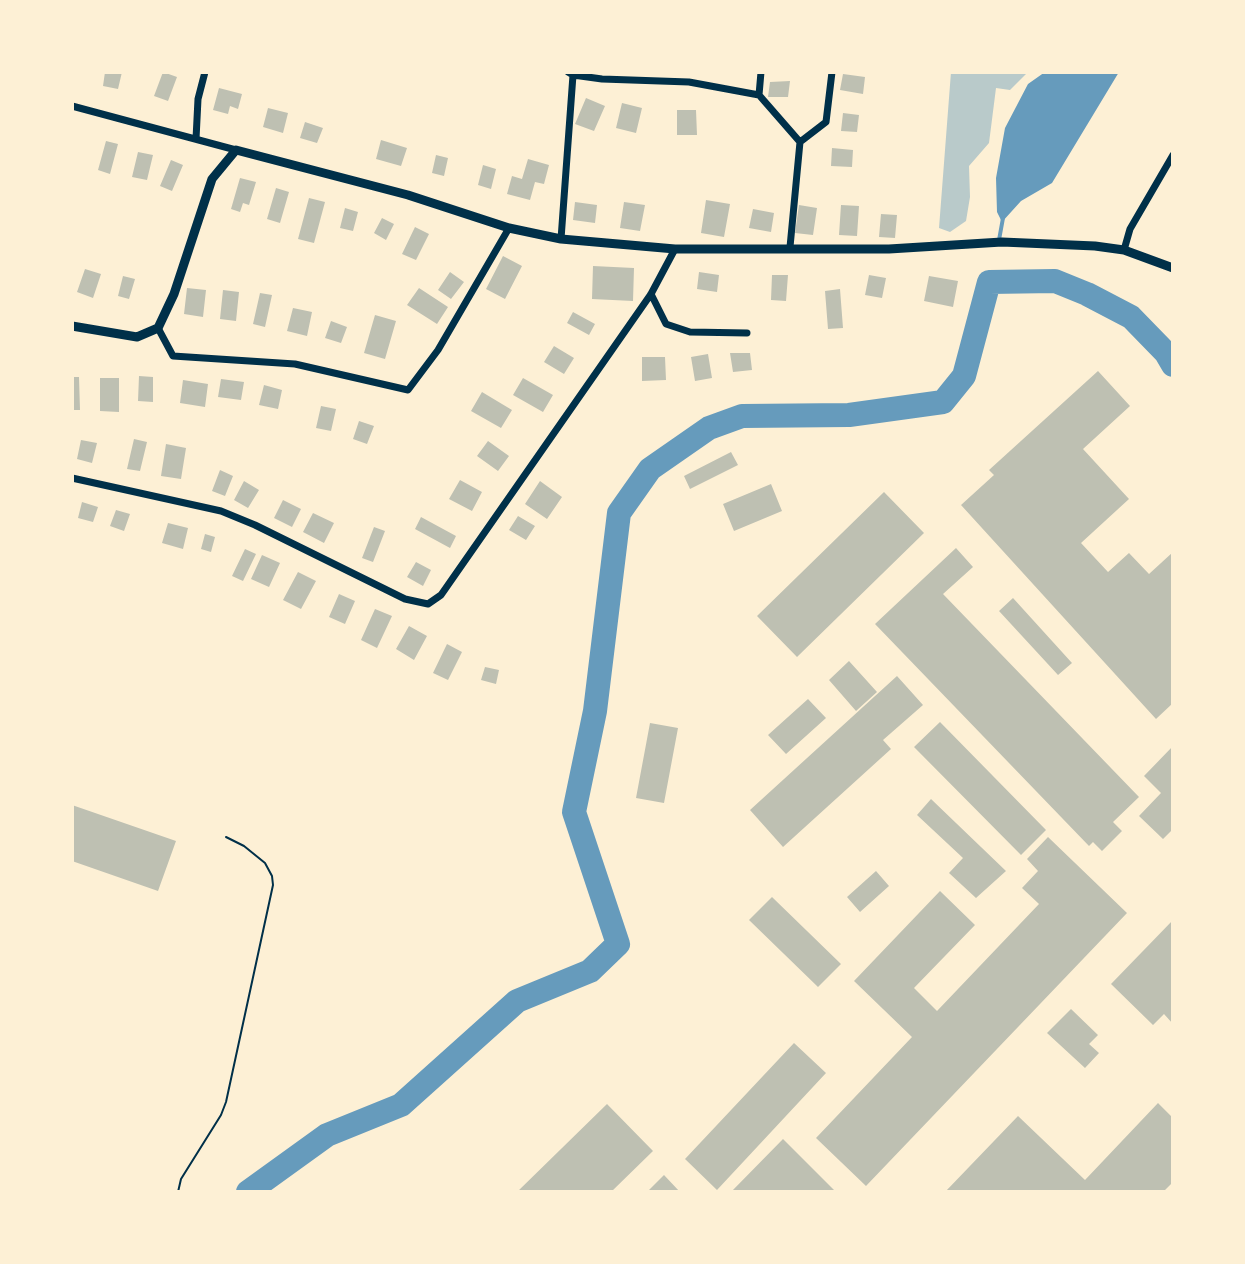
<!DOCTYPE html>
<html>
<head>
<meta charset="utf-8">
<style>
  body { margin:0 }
  #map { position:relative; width:1245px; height:1264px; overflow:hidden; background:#fdf0d5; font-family:Manrope,sans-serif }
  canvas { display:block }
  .frame { position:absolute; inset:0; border:74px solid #fdf0d5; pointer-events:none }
</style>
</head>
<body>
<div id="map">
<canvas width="1245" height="1264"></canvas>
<div class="frame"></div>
</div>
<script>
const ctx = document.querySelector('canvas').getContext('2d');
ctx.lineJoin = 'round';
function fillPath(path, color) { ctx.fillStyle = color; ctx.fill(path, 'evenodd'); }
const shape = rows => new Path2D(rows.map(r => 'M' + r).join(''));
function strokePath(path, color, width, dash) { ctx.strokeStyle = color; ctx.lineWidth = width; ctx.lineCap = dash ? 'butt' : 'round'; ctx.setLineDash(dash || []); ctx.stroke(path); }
fillPath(shape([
  [951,72,1028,72,1010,90,996,88,989,143,969,166,970,197,966,221,950,232,939,228]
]), '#b9caca');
fillPath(shape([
  [1045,72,1119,72,1052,183,1021,201,1002,222,997,212,996,178,1005,128,1028,84]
]), '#669bbc');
strokePath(shape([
  [999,240,1003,218]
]), '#669bbc', 4);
strokePath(shape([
  [248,1192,327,1135,401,1105,517,1001,590,971,618,944,574,812,595,711,619,513,650,469,709,428,742,416,849,415,943,402,964,376,989,282,1055,281,1087,294,1131,317,1166,353,1173,365]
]), '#669bbc', 24);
fillPath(shape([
  [105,72,122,72,118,89,103,86],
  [163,72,177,77,168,101,154,96],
  [843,74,865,77,863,94,840,90],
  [790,81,788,97,768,97,770,82],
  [219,88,242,94,238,109,230,106,228,114,213,110],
  [586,98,605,106,594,131,575,124],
  [622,103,642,108,636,133,616,128],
  [268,108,288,113,283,133,263,127],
  [677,110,696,110,697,135,677,135],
  [843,113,859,115,857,132,841,131],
  [305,122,323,128,317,143,300,138],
  [381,140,407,148,401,166,376,159],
  [106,141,118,144,110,174,98,170],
  [832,148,853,150,852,167,831,166],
  [138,152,153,155,147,180,132,177],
  [436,155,448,158,444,176,432,173],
  [528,159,549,165,544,184,535,182,530,200,507,194,512,176,522,179],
  [171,160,183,165,172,191,160,186],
  [483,165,496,169,491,189,478,185],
  [240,178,256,182,249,205,243,203,240,212,231,209],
  [276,188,289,192,280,223,267,219],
  [309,198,325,202,314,243,298,239],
  [706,200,730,204,724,237,701,233],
  [575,202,597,205,595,223,573,220],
  [624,202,645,205,640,231,620,228],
  [799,205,817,208,813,235,795,233],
  [841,205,859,206,857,236,839,235],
  [345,208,358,212,353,231,340,228],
  [753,209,774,213,771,232,749,228],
  [881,214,897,215,895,238,879,237],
  [382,218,394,224,386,240,374,233],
  [415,227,429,234,416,260,402,254],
  [503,256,522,266,505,299,486,289],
  [593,266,634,268,633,301,592,299],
  [85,269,101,274,93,298,77,292],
  [450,272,464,282,451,299,438,290],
  [699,272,719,275,717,292,697,289],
  [772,275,788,275,786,301,771,300],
  [869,275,886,278,882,298,865,295],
  [123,276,135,279,129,299,118,296],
  [929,276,958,281,953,307,924,301],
  [187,288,206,290,203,317,184,314],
  [419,288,448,307,437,324,407,305],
  [840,289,843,328,828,329,825,291],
  [223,290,239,292,236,321,220,319],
  [260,293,272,295,265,327,253,324],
  [293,308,312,312,307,336,287,331],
  [573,312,595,324,589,335,567,323],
  [375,315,396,321,385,359,364,353],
  [331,321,347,327,341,343,325,338],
  [554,346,574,358,564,374,544,362],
  [730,353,750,353,752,370,733,372],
  [708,354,712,378,695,381,691,357],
  [642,357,665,357,666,380,642,381],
  [1098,371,1130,406,1083,449,1129,499,1081,543,1108,572,1129,553,1149,574,1173,552,1173,703,1156,719,961,505,994,475,989,470],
  [139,376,153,377,153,402,138,401],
  [72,377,79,377,80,410,72,410],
  [100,378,119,378,119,412,100,411],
  [523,378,553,395,543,412,513,395],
  [221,379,244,382,241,400,218,397],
  [183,380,208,384,205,407,180,403],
  [264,385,282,390,278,409,259,405],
  [482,392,512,410,501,428,471,411],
  [321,406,336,409,331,431,316,428],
  [359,421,374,426,367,444,353,439],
  [134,439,147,442,140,471,127,469],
  [81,440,97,443,92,463,77,459],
  [488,441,509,456,498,471,477,456],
  [166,444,186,448,181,479,161,476],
  [731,452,738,465,690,489,684,476],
  [220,470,233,476,225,496,212,491],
  [460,480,482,492,472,511,449,499],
  [244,481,259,490,248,508,234,500],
  [540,481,562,497,547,519,525,504],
  [771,484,782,511,734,531,723,504],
  [884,492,924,533,797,657,757,616],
  [283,500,301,509,292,527,274,518],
  [82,502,98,507,93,522,78,518],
  [116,510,130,514,124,531,110,526],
  [313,513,334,523,324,543,303,532],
  [518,516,535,526,526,540,509,530],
  [421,517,456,536,450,548,415,529],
  [168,523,188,528,183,549,162,543],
  [374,527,385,531,373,562,362,558],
  [205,534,215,537,211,552,201,549],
  [956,548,973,567,943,594,1139,797,1113,822,1122,831,1102,851,1093,842,1089,846,875,624],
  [245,549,256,554,243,581,232,576],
  [262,555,280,563,269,587,251,579],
  [416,562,431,570,423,586,407,577],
  [298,572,316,581,301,609,283,600],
  [339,594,355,601,345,624,329,617],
  [1013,598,1072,663,1058,675,999,611],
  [375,609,392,616,377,648,361,640],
  [409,626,427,636,414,660,396,649],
  [447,644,462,652,448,680,433,673],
  [849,661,877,692,856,711,829,680],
  [485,667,499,670,496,684,481,680],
  [897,676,923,705,883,740,891,749,783,847,750,810],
  [808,699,826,718,786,754,768,735],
  [940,722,1046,830,1021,855,914,747],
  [650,723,678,728,664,803,636,798],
  [1173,746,1173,829,1163,839,1139,816,1161,793,1144,776],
  [931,799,1006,871,976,898,949,873,963,858,917,815],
  [72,805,176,841,158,891,72,861],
  [1048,837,1127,913,866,1186,816,1138,912,1037,854,981,940,891,975,925,914,988,937,1011,1039,904,1022,888,1038,871,1027,859],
  [876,871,889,886,860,912,847,897],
  [772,897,841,964,818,987,749,920],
  [1173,920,1173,1024,1164,1014,1153,1025,1111,984],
  [1071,1009,1098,1035,1089,1044,1099,1053,1085,1068,1047,1033],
  [794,1043,826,1073,717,1190,685,1159],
  [1158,1103,1173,1118,1173,1182,1163,1192,945,1192,1018,1116,1085,1180],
  [607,1104,653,1151,611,1192,517,1192],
  [783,1139,836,1192,731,1192],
  [664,1175,680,1192,647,1192]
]), '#bec0b2');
strokePath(shape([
  [178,1192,181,1179,221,1115,226,1102,273,885,272,876,265,863,244,846,226,837]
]), '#003049', 2);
strokePath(shape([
  [568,72,573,75,602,79,689,82,759,95,800,142],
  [759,95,761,72],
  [72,106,236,150],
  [196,139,198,99,205,72],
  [561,239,573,75],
  [790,247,800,142,826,122,832,72],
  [1124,250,1130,229,1173,155],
  [651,294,666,324,690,332,747,333],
  [158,328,173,356,295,364,408,390,438,350,509,228],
  [72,478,221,511,255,525,405,599,428,604,441,595,651,294,675,249]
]), '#003049', 7);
strokePath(shape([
  [72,326,137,337,158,328,174,294,212,179,236,150,408,195,509,228,561,239,675,249,889,249,1002,242,1095,246,1124,250,1173,268]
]), '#003049', 9);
</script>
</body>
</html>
